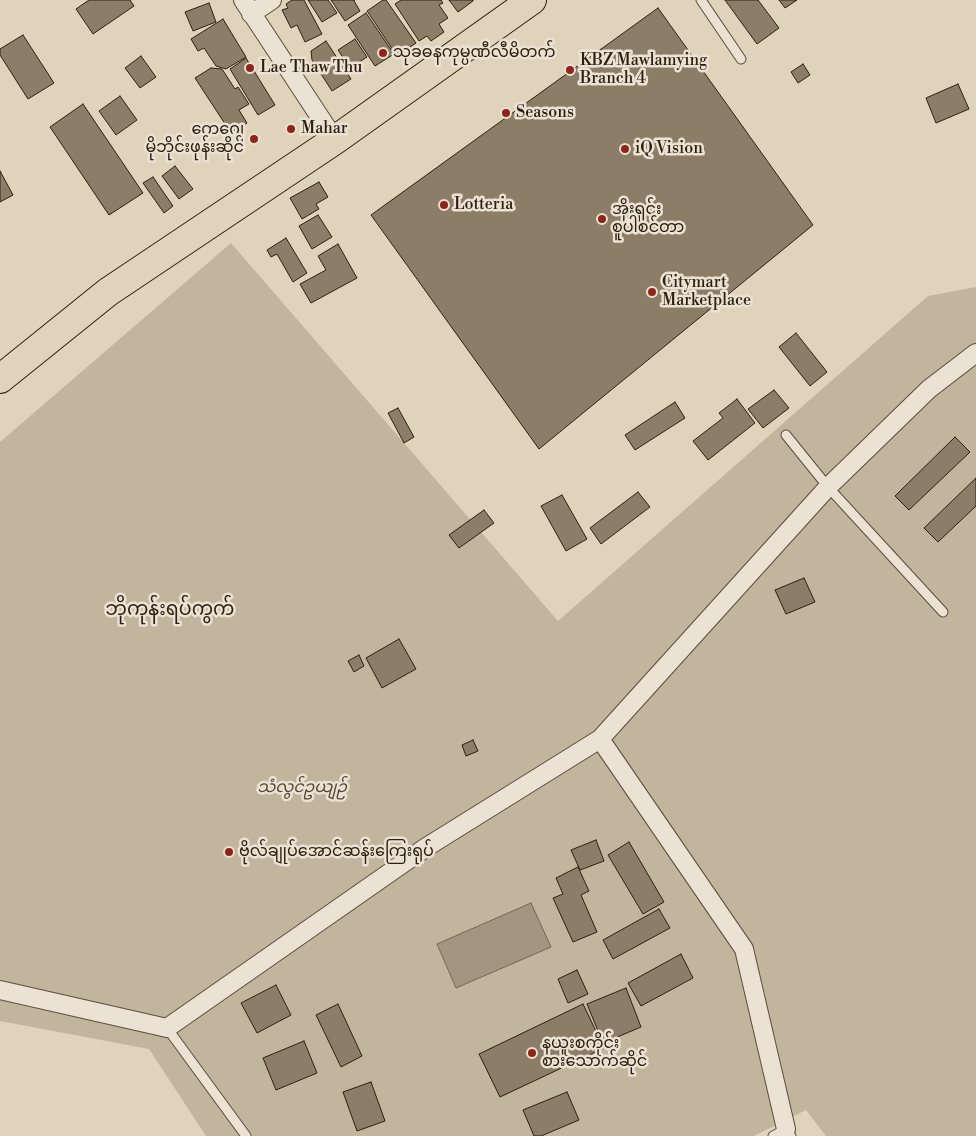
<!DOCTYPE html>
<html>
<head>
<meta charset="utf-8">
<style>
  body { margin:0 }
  canvas { display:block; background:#e0d3bb }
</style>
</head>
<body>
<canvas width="976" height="1136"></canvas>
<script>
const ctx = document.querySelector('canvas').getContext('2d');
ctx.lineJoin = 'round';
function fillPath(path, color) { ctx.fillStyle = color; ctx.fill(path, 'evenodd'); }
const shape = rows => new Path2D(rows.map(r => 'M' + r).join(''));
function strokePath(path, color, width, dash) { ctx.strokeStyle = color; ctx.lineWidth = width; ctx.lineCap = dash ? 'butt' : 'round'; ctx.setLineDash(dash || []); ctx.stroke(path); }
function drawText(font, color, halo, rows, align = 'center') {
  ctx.font = font + ' "Libre Bodoni","Noto Sans Myanmar",serif'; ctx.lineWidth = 5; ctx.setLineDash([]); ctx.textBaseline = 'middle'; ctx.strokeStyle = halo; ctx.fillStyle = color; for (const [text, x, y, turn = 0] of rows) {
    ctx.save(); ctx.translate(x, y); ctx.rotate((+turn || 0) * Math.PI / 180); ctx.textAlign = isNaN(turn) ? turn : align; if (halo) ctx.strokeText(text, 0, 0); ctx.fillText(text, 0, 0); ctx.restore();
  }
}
fillPath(shape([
  [231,243,558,621,928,296,976,287,976,1136,826,1136,806,1110,754,1136,206,1136,149,1049,0,1021,0,442]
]), '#c2b59e');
const water = shape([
  [531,903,551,947,456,988,437,944,531,903]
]);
fillPath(water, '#a39681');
strokePath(water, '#746753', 1);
const building = shape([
  [89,0,130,0,134,6,93,34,76,9,89,0],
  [292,0,304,0,322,34,305,42,297,25,291,28,282,10,288,8,286,4,292,0],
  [308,0,328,0,337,13,322,22,308,0],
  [331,0,355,0,354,1,360,11,345,21,331,0],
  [383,0,386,0,416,43,397,56,367,11,383,0],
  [401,0,441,0,443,3,439,5,448,18,439,24,444,32,431,41,427,36,419,41,395,4,401,0],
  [449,0,473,0,473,1,458,12,449,0],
  [725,0,758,0,779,28,757,44,725,0],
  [779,0,797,0,785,8,779,0],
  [209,3,216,22,193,31,185,12,209,3],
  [658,8,813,225,539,449,371,215,658,8],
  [366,13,394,54,375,66,348,25,366,13],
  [223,19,246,57,226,69,216,66,204,48,198,51,191,39,223,19],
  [23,35,54,83,28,99,0,55,0,49,23,35],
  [355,39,367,57,350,68,338,50,355,39],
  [326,41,351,79,332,91,312,60,311,51,326,41],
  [141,56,156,77,140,88,125,68,141,56],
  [246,58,275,105,258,115,230,69,246,58],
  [803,64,810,75,798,83,791,72,803,64],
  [211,68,222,69,235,89,238,87,249,104,239,110,247,123,231,133,195,78,211,68],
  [958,84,969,109,936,123,926,98,958,84],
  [120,96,137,120,116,135,99,111,120,96],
  [83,104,143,193,109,215,50,127,83,104],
  [175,166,193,189,179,199,162,176,175,166],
  [0,171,13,195,0,202,0,171],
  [153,177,173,206,164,213,143,183,153,177],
  [319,182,328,197,316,204,319,209,302,219,290,198,319,182],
  [318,215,332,237,312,249,299,226,318,215],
  [286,238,307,273,293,282,277,254,271,257,267,250,286,238],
  [338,244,357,278,311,303,300,284,326,270,318,256,338,244],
  [796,333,827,372,810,386,779,347,796,333],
  [774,390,789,408,763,428,748,409,774,390],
  [737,399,755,423,708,460,693,441,723,418,719,413,737,399],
  [675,402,685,418,635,450,625,435,675,402],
  [398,408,414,437,404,443,388,413,398,408],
  [955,437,970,452,909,510,895,496,955,437],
  [976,478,976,506,938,542,924,528,976,478],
  [638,492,650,507,601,544,590,528,638,492],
  [562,495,587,539,566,551,541,506,562,495],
  [484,510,494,523,459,548,449,535,484,510],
  [804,578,815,602,786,614,775,590,804,578],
  [399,639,416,669,382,688,366,658,399,639],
  [359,655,364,666,354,672,348,661,359,655],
  [473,740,478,751,466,756,462,745,473,740],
  [596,840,604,861,580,870,571,850,596,840],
  [629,842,664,902,643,914,608,855,629,842],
  [578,867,589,891,581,895,597,932,573,942,553,898,563,894,556,878,578,867],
  [659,909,670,928,613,959,603,940,659,909],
  [681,954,693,978,641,1006,628,983,681,954],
  [577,970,588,994,568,1003,558,979,577,970],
  [276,985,291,1015,257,1033,241,1003,276,985],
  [626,988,641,1027,603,1043,587,1004,626,988],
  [338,1004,362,1056,341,1067,316,1015,338,1004],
  [583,1004,604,1048,500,1097,479,1054,583,1004],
  [304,1041,317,1073,276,1090,263,1058,304,1041],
  [371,1082,385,1121,357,1131,343,1092,371,1082],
  [567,1092,579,1120,541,1136,534,1136,523,1110,567,1092]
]);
fillPath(building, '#8b7d68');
strokePath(building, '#2e200f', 1);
const service = shape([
  [701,0,741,59],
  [786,435,828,487,943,612],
  [167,1028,246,1136],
  [773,1136,786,1129,791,1136]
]);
const minor = shape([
  [243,0,335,140],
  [251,14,272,0],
  [600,739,744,949,786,1129],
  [0,990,167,1028,425,848,600,739,828,487,929,389,976,353]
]);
const primary = shape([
  [0,379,108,292,335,140,532,0]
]);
strokePath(service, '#5a4d3a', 11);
strokePath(minor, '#5a4d3a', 20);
strokePath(primary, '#2e200f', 30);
strokePath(service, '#ebe2d3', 9);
strokePath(minor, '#ebe2d3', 18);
strokePath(primary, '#e0d3bb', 28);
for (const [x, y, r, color] of [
  [383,53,5,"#8f2418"],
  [250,68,5,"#8f2418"],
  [570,70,5,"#8f2418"],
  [506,113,5,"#8f2418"],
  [291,129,5,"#8f2418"],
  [254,139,5,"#8f2418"],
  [625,149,5,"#8f2418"],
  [444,205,5,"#8f2418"],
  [602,219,5,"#8f2418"],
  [652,292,5,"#8f2418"],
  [229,852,5,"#8f2418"],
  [532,1053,5,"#8f2418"]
]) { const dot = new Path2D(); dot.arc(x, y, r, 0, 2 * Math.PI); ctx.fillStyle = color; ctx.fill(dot); strokePath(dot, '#ebe2d3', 2); }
drawText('16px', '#2e200f', '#ebe2d3', [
  ["သုခဓနကုမ္ပဏီလီမိတက်",393,53],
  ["KBZ Mawlamying",580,61],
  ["Branch 4",580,79],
  ["Lae Thaw Thu",260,68],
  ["Seasons",516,113],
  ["Mahar",301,129],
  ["ကေဂျေ",244,130,"right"],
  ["မိုဘိုင်းဖုန်းဆိုင်",244,148,"right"],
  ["iQ Vision",635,149],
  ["Lotteria",454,205],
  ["အိုးရှင်း",612,210],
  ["စူပါစင်တာ",612,228],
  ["Citymart",662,283],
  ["Marketplace",662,301],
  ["ဗိုလ်ချုပ်အောင်ဆန်းကြေးရုပ်",239,852],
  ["နယူးစကိုင်း",542,1044],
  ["စားသောက်ဆိုင်",542,1062]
], 'left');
drawText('italic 16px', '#534533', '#ebe2d3', [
  ["သံလွင်ဥယျဉ်",302,788]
]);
drawText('19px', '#2e200f', '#ebe2d3', [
  ["ဘိုကုန်းရပ်ကွက်",170,610]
]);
</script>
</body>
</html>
